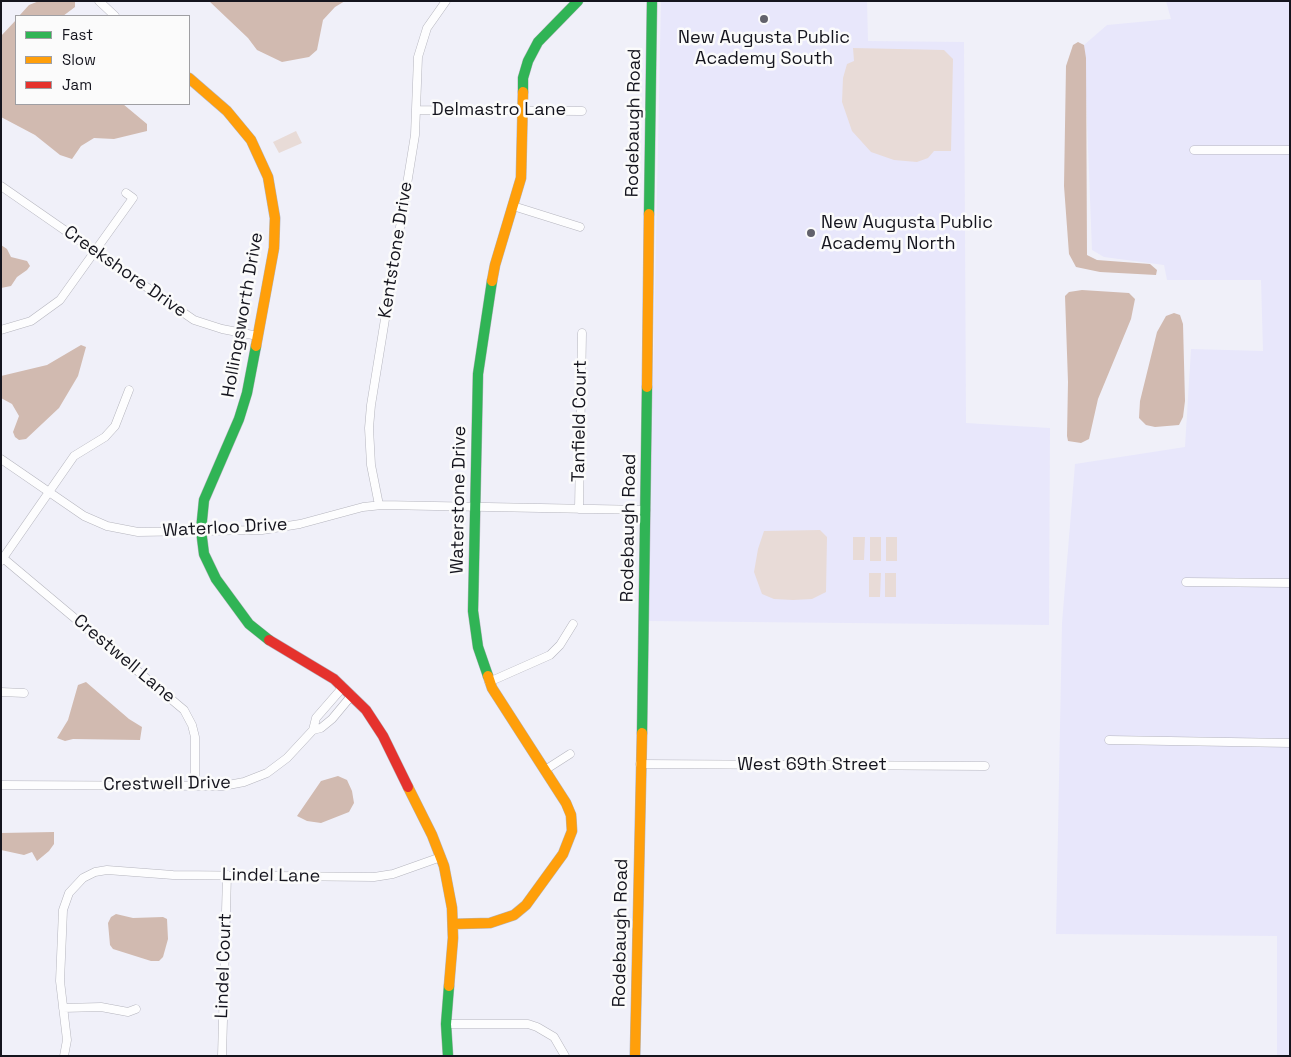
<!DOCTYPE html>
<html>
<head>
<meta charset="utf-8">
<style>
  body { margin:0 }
  #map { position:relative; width:1291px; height:1057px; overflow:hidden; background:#f0f0f9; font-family:"Space Grotesk",sans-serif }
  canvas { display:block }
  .frame { position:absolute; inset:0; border:2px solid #15151e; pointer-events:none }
  .legend { position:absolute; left:15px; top:15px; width:175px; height:90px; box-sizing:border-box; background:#fbfbfb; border:1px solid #9f9fa3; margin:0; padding:6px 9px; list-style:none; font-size:15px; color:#15151e }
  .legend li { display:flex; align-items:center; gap:10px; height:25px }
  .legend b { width:25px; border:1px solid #9f9fa3 }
</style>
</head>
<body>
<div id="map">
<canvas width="1291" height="1057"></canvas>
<div class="frame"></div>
<ul class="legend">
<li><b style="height:6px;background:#30b455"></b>Fast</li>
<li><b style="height:6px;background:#ff9f0a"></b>Slow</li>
<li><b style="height:6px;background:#e5322d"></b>Jam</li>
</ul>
</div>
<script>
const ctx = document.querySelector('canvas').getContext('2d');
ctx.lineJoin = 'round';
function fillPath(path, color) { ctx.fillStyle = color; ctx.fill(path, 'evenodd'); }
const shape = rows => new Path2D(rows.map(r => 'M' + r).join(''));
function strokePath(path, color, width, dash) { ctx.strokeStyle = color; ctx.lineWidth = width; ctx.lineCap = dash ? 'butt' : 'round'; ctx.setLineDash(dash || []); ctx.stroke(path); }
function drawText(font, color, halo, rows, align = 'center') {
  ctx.font = font + ' "Space Grotesk",sans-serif'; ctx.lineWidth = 5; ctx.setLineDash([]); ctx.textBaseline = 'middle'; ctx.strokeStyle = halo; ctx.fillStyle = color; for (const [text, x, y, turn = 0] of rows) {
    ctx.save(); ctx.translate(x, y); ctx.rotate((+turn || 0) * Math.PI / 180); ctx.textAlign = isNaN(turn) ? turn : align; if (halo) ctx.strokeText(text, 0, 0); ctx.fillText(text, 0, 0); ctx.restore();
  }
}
fillPath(shape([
  [661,1,867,1,868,41,964,42,966,423,1050,428,1049,625,648,621],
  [1166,1,1290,1,1290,1056,1277,1056,1277,936,1056,934,1062,623,1075,464,1185,447,1191,349,1263,351,1261,280,1167,280,1164,265,1104,257,1092,250,1084,45,1107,25,1171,19]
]), '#e8e7fb');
fillPath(shape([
  [853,48,944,50,953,59,951,151,934,151,928,158,917,162,894,160,871,152,852,131,842,102,843,78,847,64,854,61],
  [296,131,302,143,279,153,273,142],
  [820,530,827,537,826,592,812,599,793,600,774,599,762,594,754,572,758,549,764,531],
  [853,537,865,537,864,560,853,560],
  [870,537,881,537,881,561,870,561],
  [886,537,897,537,897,561,886,561],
  [869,573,881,573,880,597,869,597],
  [885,573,896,573,896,597,885,597]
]), '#e8dbd7');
fillPath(shape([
  [39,1,75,1,75,7,63,16,19,16,29,5],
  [209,1,345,1,335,7,323,20,317,50,309,57,282,62,257,50,248,38],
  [16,20,16,104,123,104,147,124,147,131,114,139,94,138,81,146,72,159,60,155,35,135,1,117,1,36],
  [1078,42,1084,45,1086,58,1087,255,1097,260,1150,264,1157,270,1156,275,1100,272,1076,267,1069,254,1064,186,1066,66,1073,45],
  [1,245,7,249,11,257,27,261,30,266,27,270,17,277,11,286,1,288],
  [1082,290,1129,293,1135,299,1131,319,1098,399,1089,439,1081,443,1068,441,1067,436,1068,382,1065,296,1069,292],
  [1174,313,1180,315,1183,324,1185,401,1183,417,1179,425,1155,427,1146,425,1139,418,1140,401,1157,332,1166,316],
  [81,345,86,347,78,376,59,408,26,439,19,440,15,437,13,432,19,416,12,404,1,398,1,376,47,365],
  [86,682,129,719,142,727,140,740,73,739,65,741,57,738,68,720,78,685],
  [338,776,347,780,352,791,354,803,349,812,321,823,307,821,297,816,321,781],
  [54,832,54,844,49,851,37,861,32,852,24,855,1,850,1,833],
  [116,914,133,918,163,917,167,919,168,939,163,957,159,961,151,961,113,949,110,945,108,923,111,917]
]), '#d1bab0');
const street = shape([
  [99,1,115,16],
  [416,110,582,111],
  [1194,150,1290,150],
  [1,186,194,320,222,329,258,336],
  [513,206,580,227],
  [1,330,31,321,60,300,133,198,126,193],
  [1,459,84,516,107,526,138,532,262,530,300,524,363,507,382,505,646,510],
  [379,505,371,465,369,428,371,405,415,135,418,57,427,28,446,1],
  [579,509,582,333],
  [3,558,184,710,192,725,195,737,195,786],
  [1,561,74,456,105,437,115,426,129,390],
  [1186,582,1290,583],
  [489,682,550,655,560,645,573,624],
  [1,692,24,693],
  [313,730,321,728,332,719,352,695],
  [1109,740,1290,743],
  [640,764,985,766],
  [545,770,570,754],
  [1,785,223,786,244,782,267,773,287,758,313,730,316,718,343,687],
  [63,1008,101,1007,128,1012,136,1009],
  [446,1024,528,1024,537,1027,554,1037,565,1056],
  [64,1056,67,1040,60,981,63,910,69,893,83,878,95,872,107,870,173,875,374,877,393,874,441,857],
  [222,1056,227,875]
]);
const fast = shape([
  [523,92,523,78,528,61,538,42,578,1],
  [649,214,652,1],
  [256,346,247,393,239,419,204,500,201,530,204,554,216,579,249,624,269,640],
  [488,676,478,647,473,611,478,374,492,281],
  [642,733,647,387],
  [448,1056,446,1024,449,986]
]);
const slow = shape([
  [189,78,227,111,251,140,268,177,275,218,274,248,256,346],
  [492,281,495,265,521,178,523,92],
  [647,387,649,214],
  [408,787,432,835,444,866,452,908,453,938,449,986],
  [453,924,490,923,514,915,526,905,563,854,572,831,571,815,566,803,492,688,488,676],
  [635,1056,642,733]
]);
const jam = shape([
  [269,640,334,679,366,710,383,736,408,787]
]);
strokePath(street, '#b5b5be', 9);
strokePath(fast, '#b5b5be', 11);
strokePath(slow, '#b5b5be', 11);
strokePath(jam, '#b5b5be', 11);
strokePath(street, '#fdfdfe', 8);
strokePath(fast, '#30b455', 10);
strokePath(slow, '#ff9f0a', 10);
strokePath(jam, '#e5322d', 10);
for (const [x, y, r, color] of [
  [764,19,5,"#62626b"],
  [811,233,5,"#62626b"]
]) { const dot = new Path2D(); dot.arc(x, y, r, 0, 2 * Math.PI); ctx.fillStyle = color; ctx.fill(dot); strokePath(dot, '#fbfbfb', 2); }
drawText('18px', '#15151e', '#fbfbfb', [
  ["New Augusta Public",764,38],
  ["Academy South",764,59],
  ["New Augusta Public",821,223,"left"],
  ["Academy North",821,244,"left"]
]);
drawText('18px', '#15151e', '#fbfbfb', [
  ["Delmastro Lane",499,110],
  ["Rodebaugh Road",634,123,-89],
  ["Kentstone Drive",396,250,-81],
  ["Creekshore Drive",125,272,35],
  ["Hollingsworth Drive",243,315,-80],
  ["Tanfield Court",580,421,-89],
  ["Waterstone Drive",459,500,-89],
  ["Waterloo Drive",225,528,-3],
  ["Rodebaugh Road",629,528,-89],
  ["Crestwell Lane",124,659,40],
  ["West 69th Street",812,765],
  ["Crestwell Drive",167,784,-1],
  ["Lindel Lane",271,876,1],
  ["Rodebaugh Road",621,933,-89],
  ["Lindel Court",224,966,-88]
]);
</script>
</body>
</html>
